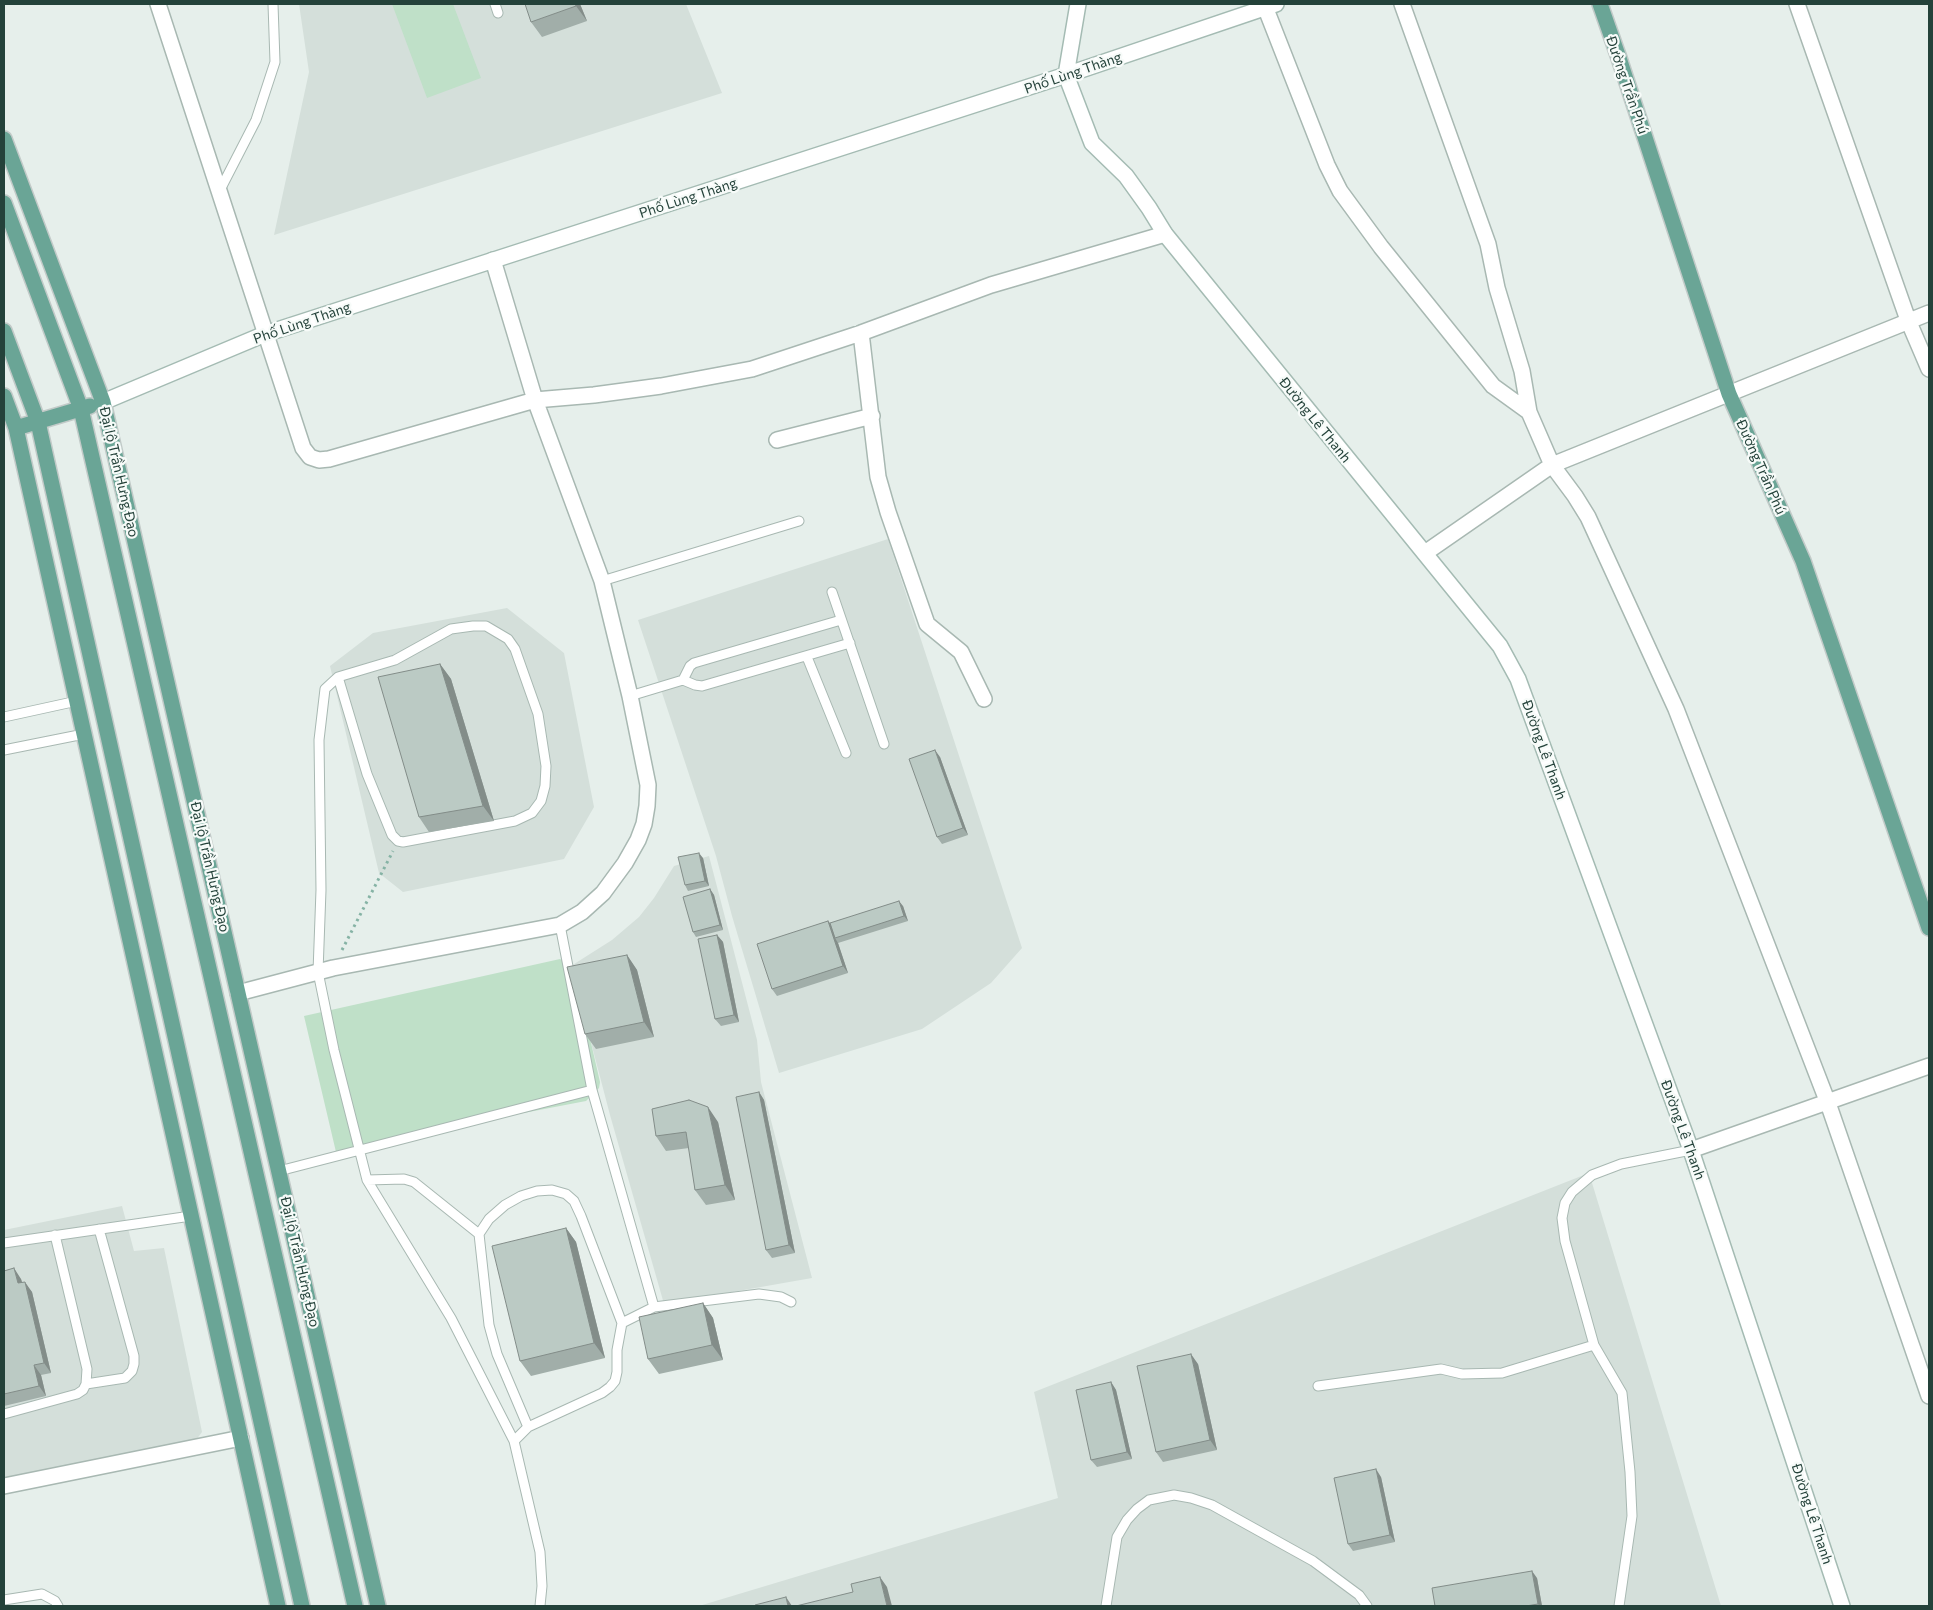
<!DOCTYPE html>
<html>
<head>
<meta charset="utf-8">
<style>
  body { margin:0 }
  #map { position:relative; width:1933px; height:1610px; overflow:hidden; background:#e6efeb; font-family:Commissioner,sans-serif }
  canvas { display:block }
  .frame { position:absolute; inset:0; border:5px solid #24423a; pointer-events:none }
</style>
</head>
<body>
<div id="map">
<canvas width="1933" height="1610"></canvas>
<div class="frame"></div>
</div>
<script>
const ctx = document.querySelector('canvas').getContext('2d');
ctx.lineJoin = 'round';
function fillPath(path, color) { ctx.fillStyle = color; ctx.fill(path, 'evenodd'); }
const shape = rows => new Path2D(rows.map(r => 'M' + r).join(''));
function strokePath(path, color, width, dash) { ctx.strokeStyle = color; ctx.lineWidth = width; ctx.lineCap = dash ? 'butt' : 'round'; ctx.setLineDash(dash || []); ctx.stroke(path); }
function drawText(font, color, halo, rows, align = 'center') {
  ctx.font = font + ' Commissioner,sans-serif'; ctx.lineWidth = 4.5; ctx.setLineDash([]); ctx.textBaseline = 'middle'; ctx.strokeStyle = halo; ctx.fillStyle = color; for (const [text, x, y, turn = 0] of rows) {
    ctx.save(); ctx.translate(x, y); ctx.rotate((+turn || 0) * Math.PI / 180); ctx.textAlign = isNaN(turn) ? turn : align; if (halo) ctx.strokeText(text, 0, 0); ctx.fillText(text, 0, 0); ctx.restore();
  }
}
fillPath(shape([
  [299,4,686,4,722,93,274,235,309,72],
  [888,539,1022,948,991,983,922,1029,779,1073,732,916,716,856,638,620],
  [507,608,564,653,594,807,564,859,403,892,379,873,330,666,373,633],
  [709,856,757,1040,761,1082,812,1278,664,1304,610,1115,571,966,612,940,639,917,654,898,674,866],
  [1589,1173,1721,1606,699,1606,1058,1498,1034,1392],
  [122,1206,134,1251,164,1248,202,1432,196,1440,4,1481,4,1230]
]), '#d4dfda');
fillPath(shape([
  [392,4,453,4,481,78,427,98],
  [560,959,571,966,577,982,600,1082,599,1088,586,1101,388,1139,336,1152,304,1016]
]), '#bfe0c8');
const lane = shape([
  [495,4,498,13],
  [219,192,256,120,275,62,273,4],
  [602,581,799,521],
  [832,592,884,744],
  [807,657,846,753],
  [338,677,367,774,392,835,398,841,403,842,515,821,532,813,541,801,545,786,546,766,538,714,515,649,508,639,486,626,473,626,451,629,395,660,338,677,325,689,319,740,321,890,318,972,334,1050,367,1180,451,1318,514,1441,540,1552,542,1586,540,1606],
  [683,680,690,666,694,663,841,620],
  [630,696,683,680,695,685,702,686,850,643],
  [4,717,77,701],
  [4,750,84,734],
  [560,925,592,1090,654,1307],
  [279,1171,592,1090],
  [367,1180,404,1179,414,1182,479,1234],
  [4,1243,191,1216],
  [86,1384,125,1378,132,1371,134,1364,134,1356,99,1229],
  [1318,1386,1441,1369,1462,1374,1502,1373,1594,1345],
  [4,1414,77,1394,83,1390,86,1384,87,1369,55,1235],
  [528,1427,497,1354,489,1325,479,1234,489,1219,505,1205,521,1196,537,1191,552,1190,566,1194,574,1201,581,1216,622,1323],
  [514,1441,528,1427,602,1393,610,1387,615,1381,617,1372,617,1350,622,1323,654,1307,759,1294,781,1297,791,1302],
  [4,1600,42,1594,55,1601,58,1606],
  [1106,1606,1117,1537,1127,1520,1137,1509,1149,1500,1174,1495,1191,1498,1212,1505,1313,1561,1359,1595,1367,1606],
  [1619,1606,1632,1516,1630,1472,1622,1393,1594,1345,1565,1241,1562,1218,1565,1203,1572,1192,1592,1175,1621,1164,1691,1150]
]);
const street = shape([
  [158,4,303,448,310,457,319,460,329,459,535,400,594,395,661,386,752,369,861,333,991,285,1165,234],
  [1264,4,1327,165,1340,191,1381,247,1493,386,1529,412],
  [1402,4,1488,244,1497,288,1522,371,1529,412,1552,465,1575,496,1588,517,1676,709,1828,1103,1929,1396],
  [1797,4,1908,320,1929,369],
  [861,333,878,477,888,512,927,624,961,652,984,699],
  [777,440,872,416],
  [1425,553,1552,465,1929,313],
  [238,993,333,968,560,925,582,912,603,893,625,863,638,840,644,824,647,806,648,785,630,696,602,581,535,400,493,260],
  [1691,1150,1929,1066],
  [4,1486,241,1438]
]);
const secondary = shape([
  [1078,4,1066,75,1092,143,1126,176,1149,208,1165,234,1500,646,1518,679,1691,1150,1842,1606],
  [103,402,265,334,1066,75,1276,4]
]);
const primary = shape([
  [1600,4,1619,58,1729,394,1803,561,1929,928],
  [4,139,103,402,378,1606],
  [4,203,81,409,355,1606],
  [4,331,38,422,302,1606],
  [4,396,16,428,278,1606],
  [16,428,90,406]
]);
strokePath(lane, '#a8b8b2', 11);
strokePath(street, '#a8b8b2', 18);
strokePath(secondary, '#a4bbb3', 18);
strokePath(primary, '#c2cac8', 18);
strokePath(shape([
  [342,950,393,851]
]), '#86b3a5', 3, [2.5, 4]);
strokePath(lane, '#fff', 9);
strokePath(street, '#fff', 15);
strokePath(secondary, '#fff', 15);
strokePath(primary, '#6aa596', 15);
fillPath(shape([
  [580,4,587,21,542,37,531,22],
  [440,664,451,679,494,821,429,832,419,817],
  [940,757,968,835,942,844,937,837],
  [703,858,709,886,688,891,685,885],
  [710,889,714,895,723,930,696,937,693,932],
  [903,906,908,921,838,943,848,973,777,996,772,989,828,921,830,923],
  [717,935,723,942,739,1022,721,1026,715,1019],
  [627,955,637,970,654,1037,596,1049,585,1034],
  [759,1092,764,1100,795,1253,772,1258,766,1250],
  [718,1122,735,1200,706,1205,695,1190,689,1148,666,1151,656,1136],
  [566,1228,576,1242,605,1358,531,1376,520,1361],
  [4,1271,21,1279,22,1282,32,1292,51,1373,41,1375,46,1396,4,1406],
  [703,1303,713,1318,723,1360,659,1374,648,1359],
  [1198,1364,1217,1450,1163,1462,1156,1452],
  [1111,1382,1116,1390,1132,1459,1097,1467,1091,1460],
  [1381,1477,1395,1542,1353,1551,1348,1544],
  [1537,1578,1542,1606,1435,1606]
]), '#a1aea9');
fillPath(shape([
  [575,4,580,4,587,21,576,6],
  [440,664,451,679,494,821,483,806],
  [935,750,940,757,968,835,963,828],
  [699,853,703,858,709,886,705,881],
  [710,889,714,895,723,930,720,925],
  [899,901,903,906,908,921,904,916],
  [828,921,834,928,835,938,838,943,848,973,843,966],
  [717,935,723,942,739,1022,734,1015],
  [627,955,637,970,654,1037,644,1022],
  [759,1092,764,1100,795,1253,789,1245],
  [708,1107,718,1122,735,1200,725,1185],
  [566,1228,576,1242,605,1358,594,1343],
  [14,1268,21,1279,25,1293,18,1283],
  [25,1282,32,1292,51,1373,44,1363],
  [703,1303,713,1318,723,1360,712,1345],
  [1191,1354,1198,1364,1217,1450,1210,1440],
  [34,1365,41,1375,46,1396,39,1386],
  [1111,1382,1116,1390,1132,1459,1127,1452],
  [1376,1469,1381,1477,1395,1542,1390,1535],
  [1532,1571,1537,1578,1542,1606,1539,1606,1538,1604],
  [880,1577,887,1587,892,1606,887,1606],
  [786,1597,792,1606,788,1606]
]), '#838d89');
const building = shape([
  [525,4,575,4,576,6,531,22,525,4],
  [440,664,483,806,419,817,378,677,440,664],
  [935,750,963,828,937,837,909,759,935,750],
  [699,853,705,881,685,885,678,857,699,853],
  [710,889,720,925,693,932,683,897,710,889],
  [899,901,904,916,835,938,830,923,899,901],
  [828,921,843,966,772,989,757,944,828,921],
  [717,935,734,1015,715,1019,698,939,717,935],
  [627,955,644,1022,585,1034,567,967,627,955],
  [759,1092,789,1245,766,1250,736,1097,759,1092],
  [689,1100,708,1107,725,1185,695,1190,686,1132,656,1136,652,1109,689,1100],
  [566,1228,594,1343,520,1361,492,1246,566,1228],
  [14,1268,18,1283,25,1282,44,1363,34,1365,39,1386,4,1394,4,1271,14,1268],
  [703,1303,712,1345,648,1359,639,1317,703,1303],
  [1191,1354,1210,1440,1156,1452,1137,1366,1191,1354],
  [1111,1382,1127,1452,1091,1460,1076,1390,1111,1382],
  [1376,1469,1390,1535,1348,1544,1334,1478,1376,1469],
  [1532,1571,1538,1604,1526,1606,1435,1606,1432,1588,1532,1571],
  [880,1577,887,1606,796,1606,853,1592,851,1584,880,1577],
  [786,1597,788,1606,755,1606,755,1605,786,1597]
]);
fillPath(building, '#bbcac4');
strokePath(building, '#838d89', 1);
drawText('14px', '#24423a', '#f7fbf9', [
  ["Phố Lùng Thàng",1073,73,-19],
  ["Đường Trần Phú",1627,85,71],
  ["Phố Lùng Thàng",688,198,-18],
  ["Phố Lùng Thàng",302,323,-19],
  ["Đường Lê Thanh",1315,420,51],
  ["Đường Trần Phú",1761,467,66],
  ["Đại lộ Trần Hưng Đạo",119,472,77],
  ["Đường Lê Thanh",1544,750,70],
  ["Đại lộ Trần Hưng Đạo",210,867,77],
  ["Đường Lê Thanh",1683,1130,70],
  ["Đại lộ Trần Hưng Đạo",300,1262,77],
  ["Đường Lê Thanh",1812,1514,72]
]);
</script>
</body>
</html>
